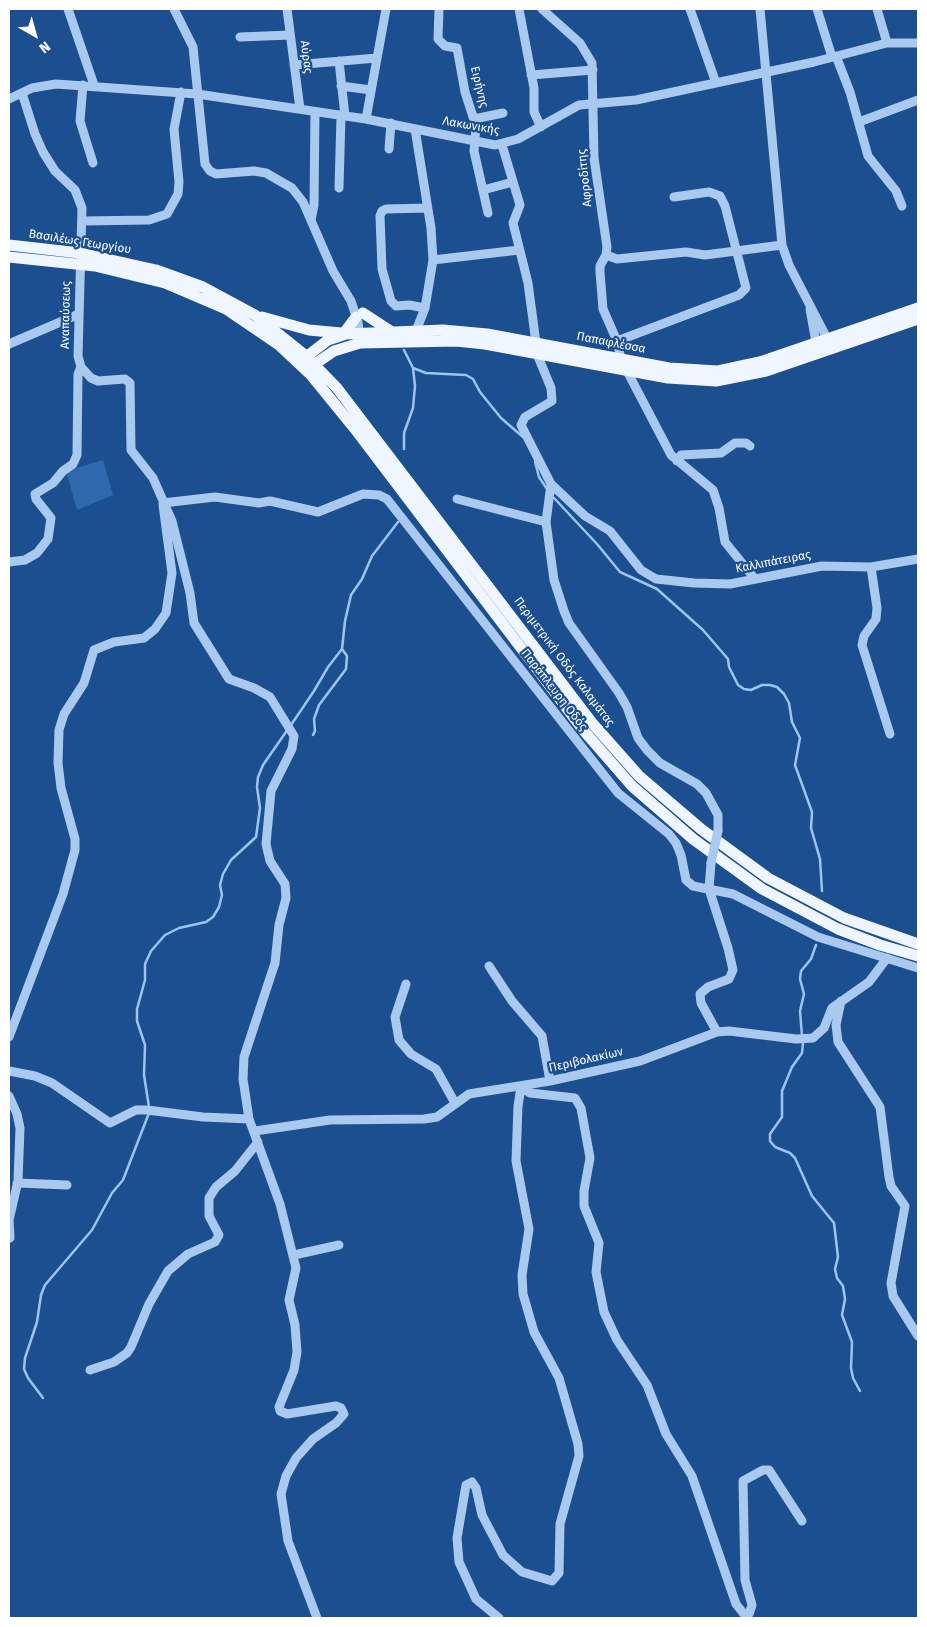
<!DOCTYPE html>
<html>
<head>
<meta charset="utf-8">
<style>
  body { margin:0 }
  #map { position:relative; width:927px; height:1627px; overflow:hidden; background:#1b4f8f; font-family:"Fira Sans",sans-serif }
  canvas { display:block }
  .frame { position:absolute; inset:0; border:10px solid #fff; pointer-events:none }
  .north { position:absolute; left:10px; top:10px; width:50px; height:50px; -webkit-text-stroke:4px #1b4f8f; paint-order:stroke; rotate:142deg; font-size:14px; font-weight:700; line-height:20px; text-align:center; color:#fff }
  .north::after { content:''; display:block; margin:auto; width:18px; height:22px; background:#fff; clip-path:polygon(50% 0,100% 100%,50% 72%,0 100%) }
</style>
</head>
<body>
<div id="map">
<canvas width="927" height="1627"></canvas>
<div class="frame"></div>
<div class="north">N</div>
</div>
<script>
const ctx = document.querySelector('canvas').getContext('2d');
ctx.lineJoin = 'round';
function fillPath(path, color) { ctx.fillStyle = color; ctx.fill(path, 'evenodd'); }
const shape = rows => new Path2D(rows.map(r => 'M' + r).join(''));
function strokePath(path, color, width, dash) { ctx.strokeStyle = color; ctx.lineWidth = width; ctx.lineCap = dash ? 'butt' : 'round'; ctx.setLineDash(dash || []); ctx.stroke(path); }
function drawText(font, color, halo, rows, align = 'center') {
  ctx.font = font + ' "Fira Sans",sans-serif'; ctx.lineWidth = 4.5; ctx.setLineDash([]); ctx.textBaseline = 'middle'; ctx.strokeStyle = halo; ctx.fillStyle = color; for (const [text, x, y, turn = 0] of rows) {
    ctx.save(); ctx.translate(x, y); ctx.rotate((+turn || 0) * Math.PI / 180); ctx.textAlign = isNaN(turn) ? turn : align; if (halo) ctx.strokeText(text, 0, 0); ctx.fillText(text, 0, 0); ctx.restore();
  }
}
fillPath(shape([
  [103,460,113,495,77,510,66,471]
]), '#2e69ad');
strokePath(shape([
  [413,368,426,373,466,375,473,379,480,392,501,418,523,437],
  [404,449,404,433,413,408,415,386,413,368,404,350],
  [535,462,539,477,547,489],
  [554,498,597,544,620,572,657,589,703,630,728,659,729,667,738,685,744,689,751,690,762,685,770,685,777,687,784,694,789,703,792,722,800,738,795,765,812,812,811,828,820,859,822,891],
  [291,725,314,691,328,667,342,649,345,621,351,595,362,579,372,556,398,522],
  [313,735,315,731,314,719,319,705,346,669,347,656,342,649],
  [802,1036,800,1011,804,994,800,979,801,971,811,959,816,945],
  [803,1043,802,1053,792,1067,782,1091,782,1117,770,1134,770,1141,775,1147,790,1153,795,1158,812,1196,834,1223,838,1257,835,1269,837,1278,843,1286,845,1299,842,1315,852,1342,851,1368,853,1378,860,1391],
  [149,1107,144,1075,145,1045,137,1021,137,1009,145,980,145,964,151,951,165,935,179,928,206,922,213,917,219,907,222,895,220,885,223,874,231,860,256,837,260,808,257,787,258,777,263,765,288,729],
  [43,1398,28,1378,24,1369,25,1358,37,1322,41,1295,45,1285,92,1230,112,1193,123,1180,149,1113]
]), '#9cc4f0', 2.5);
strokePath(shape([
  [68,9,94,85],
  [174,9,193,47,205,164,210,171,216,174,254,171,266,173,292,188,303,202,333,271,351,301,358,322,360,338],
  [287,9,300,109],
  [439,9,438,39,445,46,457,48,465,92,476,126,474,151,488,213],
  [519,9,534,88,534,112,541,127],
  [542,9,580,43,592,63,594,158,607,247,606,255,600,266,600,272,603,309,617,341,621,359],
  [690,9,716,83],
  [760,9,782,245,789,265,830,344],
  [817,9,832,57],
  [877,9,887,43],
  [240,37,290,35],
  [836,56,850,92,868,156,896,191,902,206],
  [339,61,345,116],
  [294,65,377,58],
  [531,75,593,70],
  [83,85,80,121,93,163],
  [341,86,371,90],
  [22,93,35,134,43,152,55,171,75,190,82,208,78,356,81,367,91,378,98,381,125,379,130,383,131,450,153,478,172,521,190,593,194,623,229,679,254,688,270,697,294,736,292,749,271,791,266,844,270,861,285,884,286,898,279,925,275,963,244,1057,243,1079,249,1119,280,1204,296,1268,289,1300,295,1325,297,1352,294,1370,279,1407,280,1411,287,1414,336,1406,341,1408,344,1414,336,1423,313,1439,296,1458,286,1476,281,1494,288,1541,317,1618],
  [9,99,32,88,56,84,197,94,366,119,495,145,518,139,579,105,636,100,814,62,887,43,918,43],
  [366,119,386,9],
  [474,119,503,113],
  [859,122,918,100],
  [415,129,431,228,433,260,425,308,416,331],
  [502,145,520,205,513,223,528,283,536,343],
  [389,149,391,123],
  [339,188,341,116],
  [483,190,513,182],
  [311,220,314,205,315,112],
  [83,221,149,220,167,214,178,194,179,182,174,129,181,92],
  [606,255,617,259,686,252,705,255,782,245],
  [433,260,519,250],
  [425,308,409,305,396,306,391,301,382,269,380,216,382,211,386,209,427,208],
  [810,309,817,348],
  [617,341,739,295,746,288,725,206,720,196,709,192,674,197],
  [9,344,79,314],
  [537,354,551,388,552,401,525,417,521,425,551,484,546,522,554,580,564,611,569,623,619,693,627,707,638,738,647,750,660,763,697,784,706,793,718,815,718,831],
  [627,371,671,455,713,490,719,508,725,542,755,579],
  [677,461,681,455,721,453,735,443,746,443,750,446],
  [551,484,585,516,610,531,641,570,656,579,694,583,730,584,822,566,871,567,918,559],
  [457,499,546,522],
  [163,503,215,497,259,503,270,501,318,512,363,494,379,495,387,499,618,793,669,834,676,843,681,855,686,880,693,886,733,894,818,937,918,968],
  [9,562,25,560,37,553,48,539,51,518,36,499,35,494,53,483,63,471,73,464,77,455,78,374,81,367],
  [871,567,877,608,876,619,864,636,862,645,890,734],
  [711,863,709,889,728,948,733,970,729,979,708,987,700,994,701,1003,717,1032],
  [489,966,512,1001,542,1036,550,1081],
  [406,984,395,1017,399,1040,411,1054,436,1069,455,1103],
  [841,1001,836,1025,838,1042,880,1107,889,1177,891,1186,905,1206,891,1283,893,1296,918,1336],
  [9,1037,63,894,75,850,75,839,61,788,58,763,59,730,64,714,84,683,94,650,114,642,144,638,155,629,166,613,172,573,163,505],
  [9,1071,35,1076,52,1083,110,1123,136,1110,147,1110,203,1117,249,1119],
  [9,1096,17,1114,20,1128,18,1181,9,1220,10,1238],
  [255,1131,330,1120,424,1119,437,1117,469,1094,550,1081,640,1061,717,1032,729,1031,796,1039,813,1038,824,1028,832,1008,869,982,887,958],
  [17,1183,67,1185],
  [294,1255,339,1245],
  [90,1370,114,1362,127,1353,131,1347,149,1304,168,1271,188,1254,215,1242,219,1235,209,1216,209,1198,216,1187,235,1171,258,1142],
  [499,1618,476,1599,459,1562,457,1538,466,1485,472,1482,476,1488,482,1515,503,1555,522,1572,552,1581,559,1573,560,1524,579,1456,578,1444,559,1378,534,1332,523,1294,522,1275,529,1229,516,1161,518,1106,521,1087,530,1093,575,1098,581,1108,590,1158,584,1191,584,1206,599,1243,596,1272,604,1312,617,1340,647,1385,666,1434,692,1476,736,1604,744,1614,749,1614,752,1605,745,1580,743,1481,763,1470,769,1470,802,1521]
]), '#a9c9ee', 9);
strokePath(shape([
  [9,245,80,253,156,270,203,287,255,315,306,356,337,388,593,724,639,776,701,829,768,878,844,918,918,944],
  [9,257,95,266,165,283,226,309,279,345,311,375,355,429,584,731,632,786,693,839,762,889,838,929,880,945,918,956],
  [363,313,392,332],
  [262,317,309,330,341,333],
  [344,333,356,317],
  [302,360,328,340,346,334,443,330,487,334,669,368,717,371,763,361,918,308],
  [309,368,334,351,360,343,456,341,485,344,668,378,716,381,766,371,918,319]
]), '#f0f6ff', 11);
strokePath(shape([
  [711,863,718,831]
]), '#a9c9ee', 9);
drawText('12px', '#fff', '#1b4f8f', [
  ["Αύρας",306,57,83],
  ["Ειρήνης",479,87,76],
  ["Λακωνικής",471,126,10],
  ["Αφροδίτης",585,178,-96],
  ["Βασιλέως Γεωργίου",80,242,9],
  ["Αναπαύσεως",66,315,-89],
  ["Παπαφλέσσα",611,343,11],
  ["Καλλιπάτειρας",773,562,-11],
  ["Περιμετρική Οδός Καλαμάτας",564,662,53],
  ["Παράπλευρη Οδός",554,690,52],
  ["Περιβολακίων",586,1060,-13]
]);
</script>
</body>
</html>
